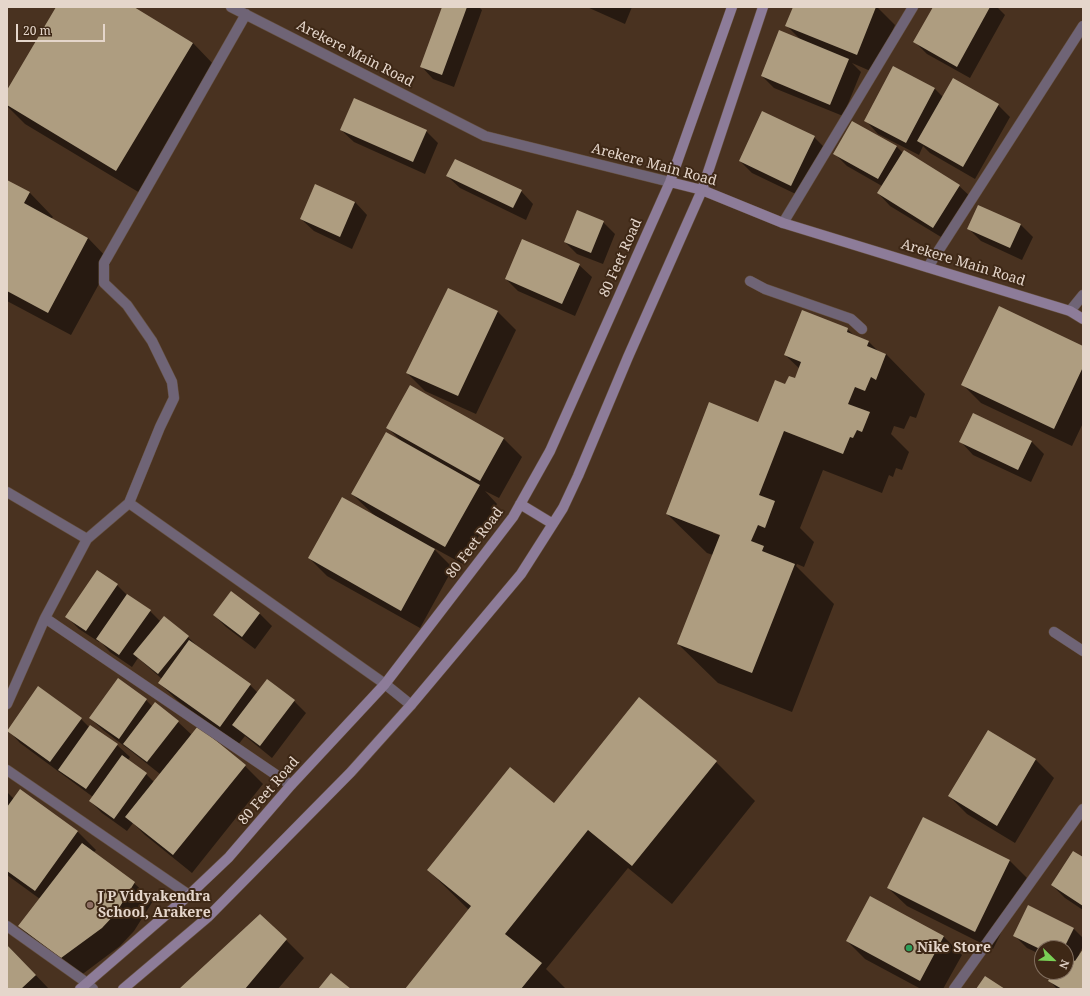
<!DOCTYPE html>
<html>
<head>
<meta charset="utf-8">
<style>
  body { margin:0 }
  #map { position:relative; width:1090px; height:996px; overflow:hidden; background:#493220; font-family:"Noto Serif",serif }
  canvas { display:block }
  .frame { position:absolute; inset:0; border:8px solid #e5d6cb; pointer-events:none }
  .north { position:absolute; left:1034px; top:940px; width:40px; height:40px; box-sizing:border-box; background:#3e2816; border:1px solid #816e5e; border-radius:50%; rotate:113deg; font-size:11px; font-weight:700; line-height:16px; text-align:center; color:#e5d6cb }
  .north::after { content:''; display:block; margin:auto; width:14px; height:18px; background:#7ad156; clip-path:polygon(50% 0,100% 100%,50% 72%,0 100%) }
  .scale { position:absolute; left:16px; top:24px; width:89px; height:18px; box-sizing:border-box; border:2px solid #e5d6cb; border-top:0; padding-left:5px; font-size:12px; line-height:14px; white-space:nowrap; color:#e5d6cb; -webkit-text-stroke:3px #3e2816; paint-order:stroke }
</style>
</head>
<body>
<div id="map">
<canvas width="1090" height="996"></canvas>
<div class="frame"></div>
<div class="north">N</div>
<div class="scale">20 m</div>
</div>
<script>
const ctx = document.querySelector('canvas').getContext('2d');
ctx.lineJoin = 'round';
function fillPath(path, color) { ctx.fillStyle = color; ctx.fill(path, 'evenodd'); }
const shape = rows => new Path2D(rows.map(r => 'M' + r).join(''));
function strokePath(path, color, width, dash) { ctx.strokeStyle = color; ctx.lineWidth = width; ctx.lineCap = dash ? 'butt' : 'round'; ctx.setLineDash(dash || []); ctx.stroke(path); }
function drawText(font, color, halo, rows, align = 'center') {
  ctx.font = font + ' "Noto Serif",serif'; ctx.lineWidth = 4; ctx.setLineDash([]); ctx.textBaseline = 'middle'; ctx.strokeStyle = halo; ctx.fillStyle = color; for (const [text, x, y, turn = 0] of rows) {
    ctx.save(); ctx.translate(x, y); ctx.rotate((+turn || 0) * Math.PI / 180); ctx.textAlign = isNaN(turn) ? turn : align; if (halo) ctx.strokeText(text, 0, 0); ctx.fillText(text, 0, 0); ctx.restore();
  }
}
fillPath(shape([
  [58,7,132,7,193,43,216,67,140,193,25,124,7,106,7,92],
  [443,7,479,7,482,10,454,87,433,79,421,66],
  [587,7,632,7,625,24],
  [794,7,877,7,895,25,875,73,852,63,861,72,843,116,774,88,762,76,801,40,786,25],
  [934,7,997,7,1005,15,970,78,927,54,915,42],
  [894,67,935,89,943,97,998,105,1010,117,975,179,930,153,923,146,919,155,878,134,866,121],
  [853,122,897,147,903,153,959,186,972,198,946,240,890,206,878,193,882,186,847,166,835,154],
  [341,130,426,131,438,143,425,174,354,142],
  [814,137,826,149,804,198,752,173,740,161],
  [447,176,521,191,533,204,526,220,460,188],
  [7,181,30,193,53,217,51,219,88,238,111,262,71,335,7,301],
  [355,202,367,215,352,249,314,231,301,219],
  [603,222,615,234,603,264,577,254,565,242],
  [1020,224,1033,237,1022,260,981,241,969,229],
  [579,265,592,277,575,316,518,291,506,279],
  [497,311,516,330,476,414,425,391,407,373],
  [847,329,855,336,869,342,878,351,886,354,925,394,916,418,910,416,904,429,894,426,891,434,909,452,902,470,896,468,893,477,889,475,882,493,823,470,800,528,814,542,804,567,797,564,796,566,834,604,792,712,718,683,678,644,713,555,707,553,667,514,759,423,786,386,795,380,800,369,785,355],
  [713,531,724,537,713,533],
  [1083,347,1083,423,1072,446,981,403,963,385],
  [411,386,504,439,522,457,499,498,485,491,497,504,463,564,432,547,453,568,420,628,327,576,309,558,374,515,352,494,401,441,387,427],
  [974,414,1032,442,1044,454,1031,482,973,455,961,442],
  [117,585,127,595,150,611,161,622,188,637,201,650,250,685,258,693,294,701,306,713,272,758,245,736,238,745,178,701,159,683,162,679,138,658,132,667,110,652,100,641,99,642,79,629,67,617],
  [231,592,260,614,272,626,255,649,226,627,214,615],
  [118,679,146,700,153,707,156,704,178,722,192,735,245,766,263,784,192,873,145,835,133,823,127,831,102,813,90,801,93,797,20,743,8,730,81,719,89,727,117,745,130,757,128,760,146,774,154,782,160,774,131,751,103,730,90,718],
  [1036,760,1054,778,1015,843,967,814,949,796],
  [716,762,755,801,672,904,628,868,546,969,566,989,406,989,469,910,428,870,554,804],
  [20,790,78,832,96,850,94,852,134,883,153,901,134,931,120,946,80,976,37,944,19,926,40,899,7,875,7,792,14,799],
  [923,818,1010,861,1028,879,993,949,907,906,888,888],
  [1083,858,1083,910,1065,898,1052,885],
  [871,898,944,937,962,955,943,989,921,989,865,959,847,941],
  [1073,928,1083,938,1083,946,1079,954,1080,955,1083,951,1083,989,1057,989,1049,980,1054,972,1066,972,1066,948,1042,948,1042,955,1027,948,1014,935],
  [286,940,304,958,278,989,181,989],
  [7,945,49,989,7,989]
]), '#0007');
fillPath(shape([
  [56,7,134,7,193,43,116,171,7,105,7,90],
  [442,7,467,7,442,75,420,67],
  [793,7,876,7,857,55,785,26],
  [933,7,990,7,957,67,913,42],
  [779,30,849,59,830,105,761,76],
  [893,66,935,88,906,143,864,121],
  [953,78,999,104,963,167,917,141],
  [354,98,427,130,413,162,340,130],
  [762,111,815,136,791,186,739,161],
  [852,121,897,146,878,179,833,154],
  [904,150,960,185,933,228,877,193],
  [455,159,522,190,513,208,446,176],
  [7,180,30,192,24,203,88,238,48,313,7,291],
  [315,184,355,202,340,237,300,219],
  [978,205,1021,224,1010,248,967,229],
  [577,210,604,221,591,253,564,242],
  [522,239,580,264,562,304,505,279],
  [448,288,498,311,458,396,406,373],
  [999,306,1083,346,1083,367,1054,429,961,385],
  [802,310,848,328,847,332,869,341,867,346,886,354,876,380,871,377,865,391,855,387,848,404,870,412,862,432,857,430,853,438,850,437,843,454,784,431,759,495,775,501,765,528,758,525,751,541,764,546,762,551,795,564,752,673,677,644,720,535,666,514,709,402,758,422,775,380,785,384,789,376,795,378,801,362,784,355],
  [410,385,504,438,480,481,386,428],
  [973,413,1032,441,1018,470,959,442],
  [386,432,480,485,445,547,351,494],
  [342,497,435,549,401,611,308,558],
  [97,570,118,584,86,631,65,617],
  [231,591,260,613,242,637,213,615],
  [127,594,151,610,119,655,96,639],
  [164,616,189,636,158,674,133,654],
  [189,640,251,684,220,727,158,683],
  [118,678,147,699,119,739,89,718],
  [267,679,295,700,260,746,232,725],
  [38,686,82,718,50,762,7,731],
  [639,697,717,761,632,866,588,830,505,934,542,963,521,989,405,989,471,906,427,870,510,767,554,803],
  [155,702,179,721,147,762,123,744],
  [90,725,118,744,86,789,58,770],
  [198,726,246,765,173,855,125,817],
  [988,730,1036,759,997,826,948,796],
  [122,755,147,773,114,819,89,801],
  [20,789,78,831,35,891,7,871,7,807],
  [923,817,1010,860,975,932,887,888],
  [82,843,135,882,116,913,102,928,61,958,18,926],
  [1073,851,1083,857,1083,906,1051,885],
  [870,896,944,936,920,981,846,941],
  [1028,905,1074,928,1064,948,1042,948,1042,950,1013,936],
  [260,914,287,939,245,989,179,989],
  [7,945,36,975,21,989,7,989],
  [1083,949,1083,989,1062,989,1048,981,1053,972,1066,972,1066,956,1075,961],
  [331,973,351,989,318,989],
  [985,976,1005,989,976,989]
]), '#ae9d80');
const lane = shape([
  [750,281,765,289,851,319,862,329]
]);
const street = shape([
  [231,7,485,136,670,182],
  [783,223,913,7],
  [928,267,1083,26],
  [1070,311,1083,295],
  [7,492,87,539],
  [129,503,385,684,411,705],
  [45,618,291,785],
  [1054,632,1083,651],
  [7,704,45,618,87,539,129,503,160,427,174,398,172,382,152,341,127,305,104,283,104,263,246,14],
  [7,770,189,895],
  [7,926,87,983,93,989],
  [954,989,1083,809]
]);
const secondary = shape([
  [670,182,702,190,783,223,1070,311,1083,319],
  [520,504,553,524],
  [80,989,189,895,229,857,291,785,385,684,513,517,550,451,670,182,732,7],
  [123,989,208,917,351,772,411,705,521,574,563,508,578,476,628,357,702,190,763,7]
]);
strokePath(lane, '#65503f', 11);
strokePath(street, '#65503f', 11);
strokePath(secondary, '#65503f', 11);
strokePath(lane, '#6f6476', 10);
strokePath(street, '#6f6476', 10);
strokePath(secondary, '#8d7c99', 10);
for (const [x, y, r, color] of [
  [90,905,4,"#8d6e63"],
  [909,948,4,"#2e9e5b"]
]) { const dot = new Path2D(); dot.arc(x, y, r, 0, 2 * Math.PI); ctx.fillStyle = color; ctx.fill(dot); strokePath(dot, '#3e2816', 1.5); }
drawText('14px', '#e5d6cb', '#3e2816', [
  ["Arekere Main Road",355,54,27],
  ["Arekere Main Road",654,165,15],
  ["80 Feet Road",621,258,-66],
  ["Arekere Main Road",963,263,17],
  ["80 Feet Road",475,543,-53],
  ["80 Feet Road",269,791,-49]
]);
drawText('bold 14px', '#e5d6cb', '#3e2816', [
  ["J P Vidyakendra",98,897],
  ["School, Arakere",98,913],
  ["Nike Store",917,948]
], 'left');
</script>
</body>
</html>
